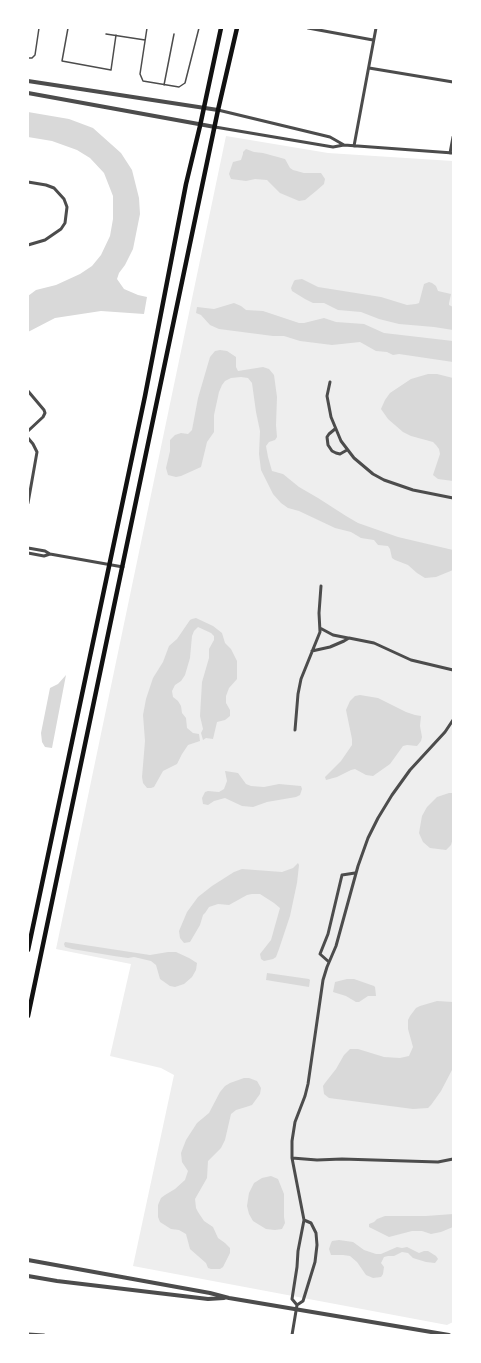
<!DOCTYPE html>
<html>
<head>
<meta charset="utf-8">
<style>
  body { margin:0 }
  #map { position:relative; width:481px; height:1363px; overflow:hidden; background:#fff; font-family:"DM Sans",sans-serif }
  canvas { display:block }
  .frame { position:absolute; inset:0; border:29px solid #fff; pointer-events:none }
</style>
</head>
<body>
<div id="map">
<canvas width="481" height="1363"></canvas>
<div class="frame"></div>
</div>
<script>
const ctx = document.querySelector('canvas').getContext('2d');
ctx.lineJoin = 'round';
function fillPath(path, color) { ctx.fillStyle = color; ctx.fill(path, 'evenodd'); }
const shape = rows => new Path2D(rows.map(r => 'M' + r).join(''));
function strokePath(path, color, width, dash) { ctx.strokeStyle = color; ctx.lineWidth = width; ctx.lineCap = dash ? 'butt' : 'round'; ctx.setLineDash(dash || []); ctx.stroke(path); }
fillPath(shape([
  [226,136,328,153,453,161,453,1322,447,1325,133,1266,174,1075,161,1068,110,1056,131,964,56,949]
]), '#eee');
fillPath(shape([
  [28,112,69,119,93,128,121,153,132,170,139,198,140,214,133,249,125,265,119,273,117,279,124,289,138,295,147,297,144,314,101,311,55,318,28,332,28,296,36,290,56,285,80,274,92,266,101,255,110,236,113,219,113,196,104,173,90,158,77,150,52,141,28,137],
  [246,149,254,152,263,153,285,159,290,168,293,170,304,173,321,173,325,179,324,184,316,191,305,200,299,201,280,193,267,180,255,179,246,181,231,179,229,174,233,162,241,160,243,154,243,152],
  [302,279,318,287,381,297,407,305,416,304,419,303,424,284,429,282,432,283,436,286,438,291,451,294,449,303,449,305,453,307,453,330,434,327,399,324,379,319,361,312,338,310,324,303,313,303,305,299,292,291,291,288,294,281,295,280],
  [234,303,241,306,246,310,263,311,299,323,304,323,324,318,336,322,364,324,384,333,453,341,453,362,399,354,393,355,387,352,376,351,360,342,332,345,300,341,284,336,273,336,219,329,210,325,201,315,196,313,197,307,214,309],
  [220,350,227,351,236,357,236,367,238,371,263,367,269,369,274,375,277,397,276,425,277,437,275,440,269,442,266,446,268,457,272,471,283,474,299,487,318,498,346,516,358,523,398,537,453,550,453,570,436,577,425,578,417,573,408,565,395,560,392,558,390,549,388,546,378,545,374,540,361,538,351,532,335,528,299,511,288,508,281,503,273,494,261,470,259,454,260,431,256,412,252,383,248,378,241,377,231,378,225,381,222,385,219,392,214,415,214,432,207,442,201,467,181,476,176,477,168,475,166,468,170,451,170,440,175,435,181,433,188,434,192,430,198,398,210,357,215,351],
  [428,374,437,374,453,378,453,481,438,479,433,475,440,454,439,449,436,445,433,442,411,436,403,432,388,419,381,409,385,400,390,393,411,379],
  [196,618,213,626,222,633,225,643,231,649,237,661,237,679,229,688,226,696,226,703,230,710,230,716,225,720,217,722,213,739,206,738,203,740,201,733,203,729,200,716,202,682,209,658,209,649,214,640,214,636,211,633,198,627,194,631,192,636,190,658,185,675,181,681,175,685,172,691,173,697,178,701,181,706,182,713,186,718,187,728,193,733,199,734,200,741,188,745,182,754,177,764,163,771,154,787,151,788,147,788,143,783,142,777,145,741,143,715,146,699,153,678,163,662,169,646,177,639,190,620,192,619],
  [66,675,52,748,45,747,42,742,41,733,50,688,58,684],
  [360,695,378,698,406,712,415,715,421,716,420,726,422,737,421,741,417,746,407,745,403,746,390,764,373,776,366,775,355,769,351,770,337,777,326,780,325,777,341,761,352,745,352,739,346,710,350,701,355,696],
  [225,771,238,773,246,784,251,786,264,787,279,784,301,786,302,789,300,795,296,797,267,802,253,807,242,806,225,798,214,801,208,805,203,804,202,798,205,792,208,791,219,792,224,789,227,781],
  [449,793,453,793,453,838,451,845,446,850,430,848,423,842,419,833,422,816,427,807,437,797],
  [298,863,299,865,297,883,290,916,279,949,276,957,273,959,264,961,261,959,260,954,271,940,280,908,274,903,260,894,252,894,247,895,229,905,218,904,209,907,205,913,203,915,200,925,190,942,184,943,180,938,179,931,187,912,198,897,212,886,234,872,242,869,282,872,293,868],
  [65,942,150,955,168,952,176,952,189,958,197,963,196,970,192,977,184,984,175,987,170,986,160,979,156,965,151,961,134,957,128,958,114,956,72,949,65,947,64,944],
  [267,973,309,979,310,980,309,987,266,980],
  [347,979,354,979,374,986,375,987,376,996,368,996,359,1002,356,1002,346,996,333,992,335,982],
  [437,1001,453,1002,453,1068,441,1091,431,1105,428,1108,413,1109,329,1098,324,1094,323,1086,325,1083,336,1069,344,1055,350,1049,358,1049,384,1057,400,1058,409,1056,413,1047,408,1029,408,1020,410,1016,416,1008,420,1006],
  [244,1078,249,1078,257,1081,261,1088,260,1094,252,1105,246,1107,236,1110,231,1114,225,1140,221,1148,208,1161,207,1178,195,1199,196,1208,198,1212,204,1221,213,1227,218,1238,225,1243,230,1248,230,1253,223,1267,220,1269,211,1269,208,1268,206,1263,190,1249,186,1234,179,1230,171,1229,160,1222,158,1217,158,1205,161,1198,165,1195,175,1189,185,1180,188,1171,182,1162,181,1153,186,1140,197,1123,209,1113,220,1092,225,1086,230,1083],
  [271,1176,278,1179,284,1194,284,1217,285,1223,282,1229,275,1230,266,1229,253,1221,249,1214,247,1206,249,1193,254,1183,262,1178],
  [453,1214,453,1227,441,1232,431,1234,422,1231,412,1231,389,1237,369,1227,369,1224,374,1222,377,1219,385,1216,426,1216],
  [339,1240,353,1242,364,1250,376,1254,381,1254,397,1247,402,1248,407,1247,419,1253,424,1251,428,1251,436,1256,438,1259,435,1263,426,1262,413,1258,408,1253,402,1252,394,1256,388,1256,384,1257,381,1263,384,1267,383,1274,381,1277,373,1278,366,1275,357,1262,350,1256,343,1255,331,1255,329,1249,331,1243,332,1241]
]), '#d9d9d9');
strokePath(shape([
  [68,28,62,61,111,70,116,35],
  [81,28,82,28],
  [147,28,140,74,143,81,179,87,185,83,199,28],
  [106,34,145,40],
  [28,58,32,58,35,55,39,28],
  [164,85,174,34]
]), '#4c4c4c', 1.5);
strokePath(shape([
  [308,28,373,40],
  [369,68,453,82],
  [218,110,330,137,344,145],
  [215,127,333,147,344,145,453,153],
  [354,146,376,28],
  [450,153,453,137],
  [28,182,46,185,54,188,64,199,67,207,65,223,61,229,45,240,28,245],
  [330,382,327,396,331,417,341,441,354,458,373,474,384,480,413,490,453,498],
  [28,391,44,410,45,413,43,417,28,431],
  [335,429,329,434,327,437,328,445,332,451,336,453,340,454,347,450],
  [28,438,33,444,37,452,28,503],
  [28,548,45,551,50,554,123,567],
  [28,553,44,556,50,554],
  [320,628,333,635,348,638],
  [312,651,330,647,344,641,349,638,374,643,411,660,453,670],
  [295,730,298,694,301,679,320,632,319,613,321,586],
  [329,962,320,954,328,934,342,875,355,873],
  [292,1158,317,1160,342,1159,438,1162,453,1159],
  [297,1305,292,1299,297,1267,298,1251,304,1220,292,1158,292,1141,295,1122,305,1096,308,1084,323,980,327,967,336,946,358,866,368,838,378,818,392,795,410,770,445,732,453,720],
  [28,1334,44,1335],
  [292,1335,297,1305,303,1301,315,1262,317,1245,316,1233,311,1223,304,1220]
]), '#4c4c4c', 3);
strokePath(shape([
  [28,81,218,110],
  [28,93,215,127],
  [28,1260,210,1293,229,1298,449,1335],
  [28,1276,57,1281,208,1299,224,1298]
]), '#4c4c4c', 4);
strokePath(shape([
  [28,950,145,396,186,184,200,126,221,28],
  [28,1016,218,110,237,28]
]), '#111', 4.5);
</script>
</body>
</html>
